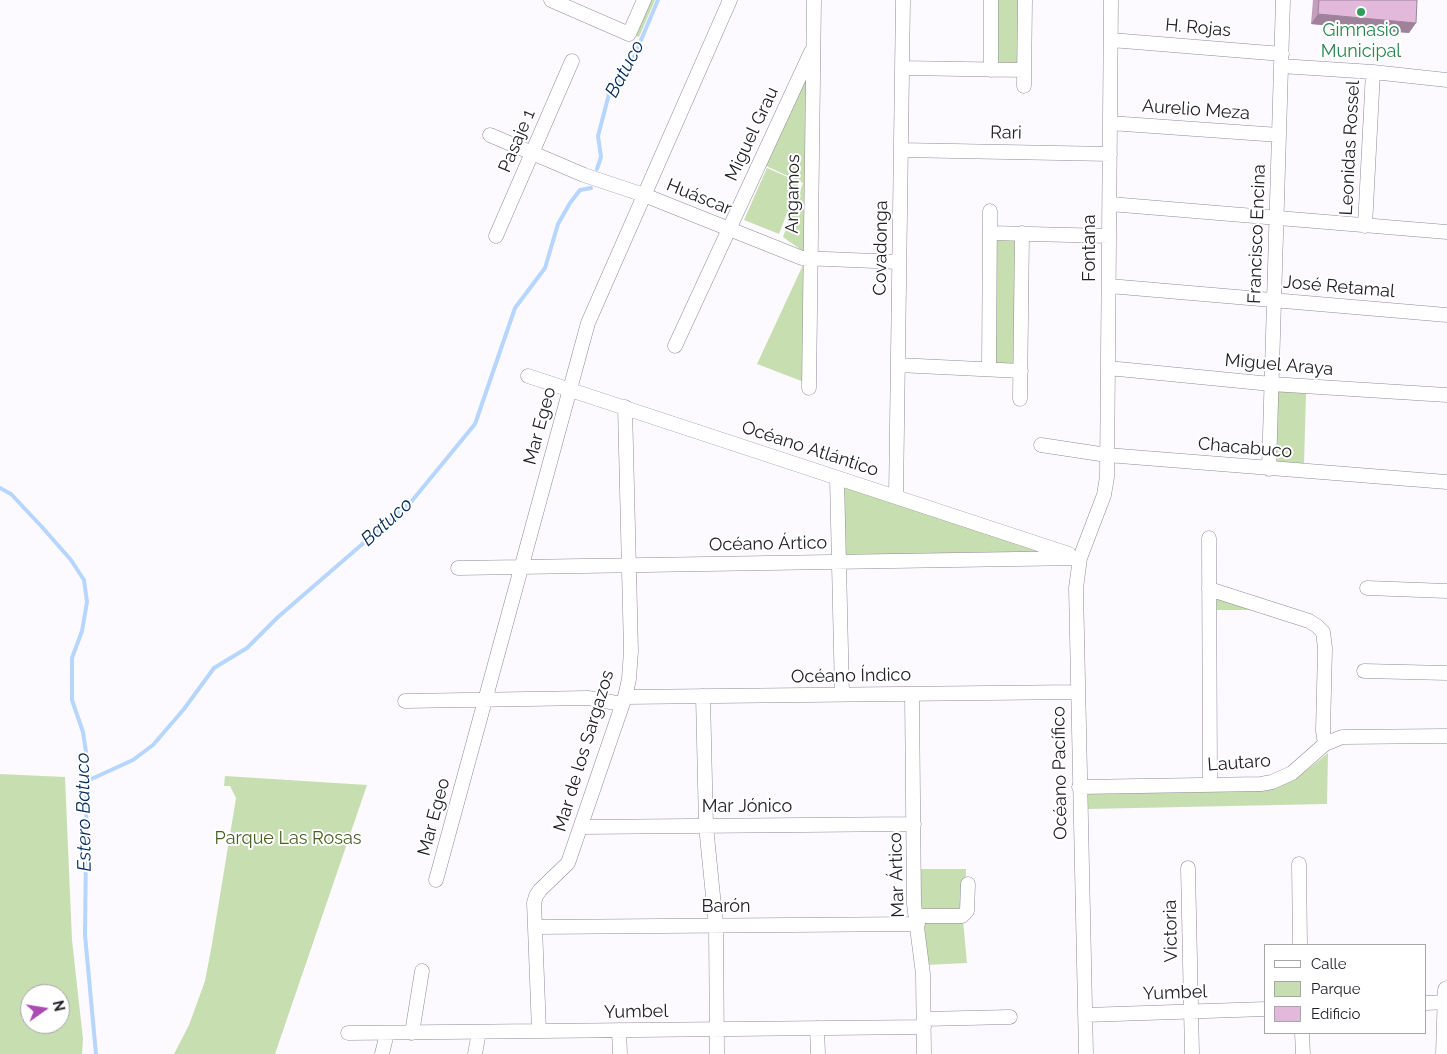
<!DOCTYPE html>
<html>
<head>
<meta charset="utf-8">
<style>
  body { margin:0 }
  #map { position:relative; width:1447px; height:1054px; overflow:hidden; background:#fcfaff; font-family:Raleway,sans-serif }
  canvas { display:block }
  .legend { position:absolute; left:1264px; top:944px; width:162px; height:90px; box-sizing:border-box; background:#fff; border:1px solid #a7a6a9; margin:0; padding:6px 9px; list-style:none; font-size:15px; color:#232028 }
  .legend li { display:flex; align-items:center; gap:10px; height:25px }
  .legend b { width:25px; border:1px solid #a7a6a9 }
  .north { position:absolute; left:20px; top:984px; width:50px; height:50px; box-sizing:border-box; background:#fff; border:1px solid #a7a6a9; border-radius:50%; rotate:77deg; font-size:14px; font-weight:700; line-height:20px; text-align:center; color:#232028 }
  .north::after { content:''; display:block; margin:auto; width:18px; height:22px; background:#ab4cb5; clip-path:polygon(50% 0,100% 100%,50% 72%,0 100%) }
</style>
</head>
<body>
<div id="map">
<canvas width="1447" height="1054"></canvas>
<ul class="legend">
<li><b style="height:6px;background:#fff"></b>Calle</li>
<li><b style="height:14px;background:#c7deb0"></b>Parque</li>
<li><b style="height:14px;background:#e2b9db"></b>Edificio</li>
</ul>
<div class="north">N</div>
</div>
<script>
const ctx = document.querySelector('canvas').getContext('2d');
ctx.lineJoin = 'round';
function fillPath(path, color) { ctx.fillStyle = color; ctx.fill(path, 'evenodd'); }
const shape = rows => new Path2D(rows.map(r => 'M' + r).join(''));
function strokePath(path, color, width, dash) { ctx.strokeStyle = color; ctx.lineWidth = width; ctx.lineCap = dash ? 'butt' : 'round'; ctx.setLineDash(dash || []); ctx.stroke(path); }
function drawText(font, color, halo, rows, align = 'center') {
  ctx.font = font + ' Raleway,sans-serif'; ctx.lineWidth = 4; ctx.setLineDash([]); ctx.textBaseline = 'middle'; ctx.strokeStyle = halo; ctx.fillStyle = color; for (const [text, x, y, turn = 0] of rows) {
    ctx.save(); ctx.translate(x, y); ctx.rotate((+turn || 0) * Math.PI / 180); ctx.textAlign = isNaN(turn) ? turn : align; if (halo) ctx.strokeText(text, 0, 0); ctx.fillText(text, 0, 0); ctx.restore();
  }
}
fillPath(shape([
  [647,0,655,0,639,37,632,35],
  [996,0,1020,0,1020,66,995,65],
  [810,62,807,254,783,237,803,183,764,165],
  [767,168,799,182,779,234,744,220],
  [995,236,1017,237,1017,365,993,363],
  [803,265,804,382,757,364],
  [1278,389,1306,393,1304,465,1274,463],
  [843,485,1061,554,842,558],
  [1211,592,1255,610,1212,610],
  [1328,753,1327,804,1088,809,1087,793,1272,787,1296,779],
  [0,774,65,777,72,940,83,1039,82,1054,0,1054],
  [30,994,60,994,60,1024,30,1024],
  [225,776,367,785,275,1054,174,1054,189,1025,205,981,212,944,236,798,230,786,224,786],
  [920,869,966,869,965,908,961,912,921,912],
  [920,919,963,920,967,963,926,965]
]), '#c7deb0');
strokePath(shape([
  [597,169,601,157,598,136,609,94,630,66,658,0],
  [0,488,11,494,42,527,71,560,84,580,87,602,82,631,72,658,72,700,83,732,87,759,85,935,96,1054],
  [87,781,133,760,153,745,184,709,214,668,247,648,278,617,411,502,475,424,515,308,545,268,558,224,570,203,580,190,591,188]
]), '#b6d6fe', 4);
const minor = shape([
  [551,0,629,34,644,0],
  [1111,40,1282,54],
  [1281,66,1373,72,1447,80],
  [902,68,1024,70],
  [991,70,991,0],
  [1024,86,1025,0],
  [1110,123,1279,135],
  [490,135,584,175,644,195,802,258,899,262],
  [901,150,1110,154],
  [1110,204,1447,232],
  [1365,226,1373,72],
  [990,233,1109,236],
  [496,236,572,61],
  [1109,286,1447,315],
  [675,346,811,52],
  [898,365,1021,371],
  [1108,368,1271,384,1447,395],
  [989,369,990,211],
  [528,376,1069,554],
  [809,388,814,0],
  [1020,399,1022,233],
  [1041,445,1107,455,1447,482],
  [1269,469,1283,0],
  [837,478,842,694],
  [896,497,903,0],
  [1209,538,1210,784],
  [458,568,1080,558],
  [1367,588,1447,591],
  [1209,589,1309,621,1317,626,1323,632,1325,648,1323,731,1325,744],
  [1364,671,1447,673],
  [912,694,914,904,923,974,924,1054],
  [703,696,706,826,716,926,717,1054],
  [625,697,1077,692],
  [405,701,588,698,622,704],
  [1079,787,1261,784,1272,782,1292,773,1325,744,1342,737,1447,736],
  [581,827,914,824],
  [1299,864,1300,945],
  [1188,868,1192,1054],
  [436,880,588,323,730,0],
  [917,916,962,916,967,911,968,884],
  [535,927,918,924],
  [1426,1003,1447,1002],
  [1085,1015,1266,1009],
  [924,1019,1010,1017],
  [817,1028,818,1054],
  [619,1030,620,1054],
  [539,1031,535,927,534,903,536,896,540,890,568,863,625,697,629,679,631,651,625,407],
  [348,1033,924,1027],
  [412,1033,422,971],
  [1302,1033,1303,1054],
  [382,1054,387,1033],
  [475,1054,479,1032],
  [1086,1054,1076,588,1080,558,1104,495,1107,477,1111,0]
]);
const major = shape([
  [1445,1054,1447,990]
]);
strokePath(minor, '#918a9d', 15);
strokePath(major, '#918a9d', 19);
strokePath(minor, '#fff', 14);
strokePath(major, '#fff', 18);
fillPath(shape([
  [1313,0,1417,0,1409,33,1311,24]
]), '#c29fbc');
fillPath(shape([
  [1318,14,1416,23,1409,33,1311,24]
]), '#9e8299');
const building = shape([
  [1319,0,1417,0,1416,23,1318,14,1319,0]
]);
fillPath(building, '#e2b9db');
strokePath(building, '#9e8299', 1);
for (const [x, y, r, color] of [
  [1361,12,5,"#2e9e5b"]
]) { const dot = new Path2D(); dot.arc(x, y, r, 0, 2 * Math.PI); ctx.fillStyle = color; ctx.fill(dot); strokePath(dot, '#fff', 2); }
drawText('18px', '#232028', '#fff', [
  ["H. Rojas",1198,28,5],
  ["Aurelio Meza",1196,110,4],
  ["Rari",1006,133,1],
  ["Miguel Grau",752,134,-65],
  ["Pasaje 1",517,141,-67],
  ["Leonidas Rossel",1350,148,-87],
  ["Angamos",793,194,-89],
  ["Huáscar",699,197,22],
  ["Francisco Encina",1257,234,-88],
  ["Covadonga",881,248,-89],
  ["Fontana",1090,248,-90],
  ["José Retamal",1339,287,5],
  ["Miguel Araya",1279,365,5],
  ["Mar Egeo",540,426,-75],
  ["Chacabuco",1245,448,5],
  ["Océano Atlántico",810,449,18],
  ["Océano Ártico",768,544,-1],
  ["Océano Índico",851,676,-1],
  ["Mar de los Sargazos",584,751,-73],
  ["Lautaro",1239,763,-4],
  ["Océano Pacífico",1060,773,-91],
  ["Mar Jónico",747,807],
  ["Mar Egeo",434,817,-75],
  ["Mar Ártico",897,875,-92],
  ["Barón",726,907],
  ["Victoria",1171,931,-91],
  ["Yumbel",1175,993,-2],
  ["Yumbel",636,1012,-1]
]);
drawText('18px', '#27864d', '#fff', [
  ["Gimnasio",1361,31],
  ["Municipal",1361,52]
]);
drawText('18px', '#476223', '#fff', [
  ["Parque Las Rosas",288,839]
]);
drawText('italic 19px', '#002958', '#fff', [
  ["Batuco",625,69,-62],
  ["Batuco",387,522,-42],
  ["Estero Batuco",84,812,-91]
]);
</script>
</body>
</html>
